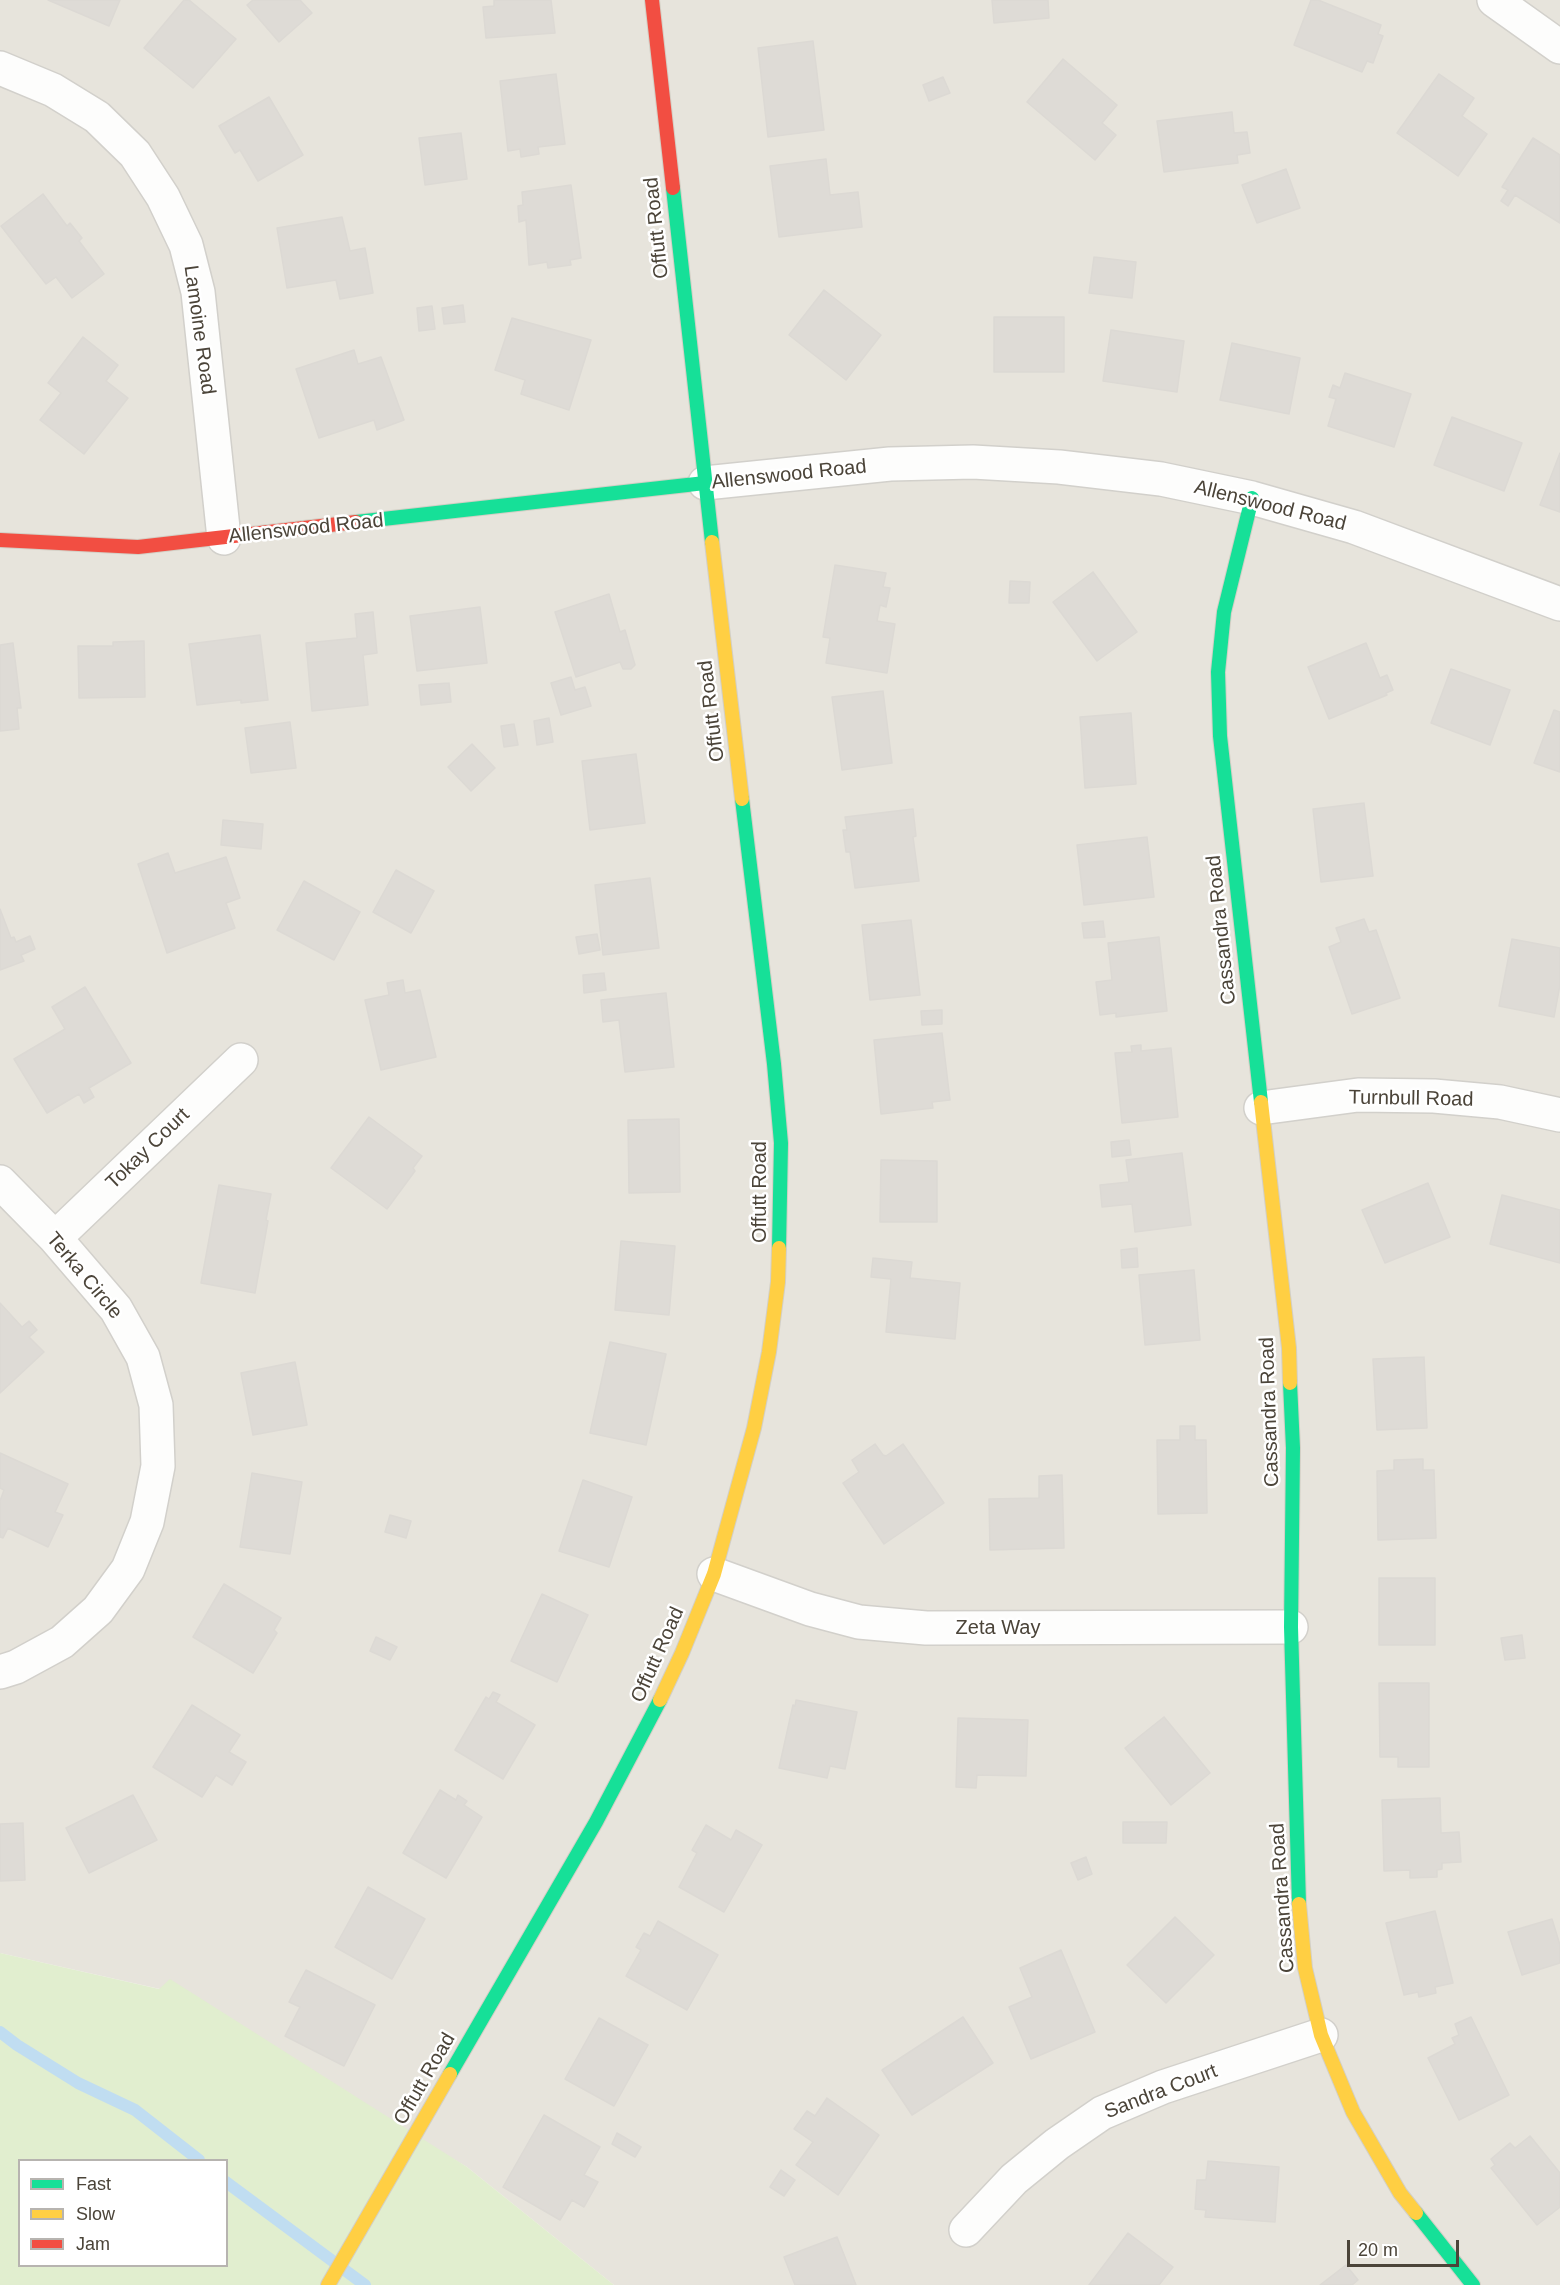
<!DOCTYPE html>
<html>
<head>
<meta charset="utf-8">
<style>
  body { margin:0 }
  #map { position:relative; width:1560px; height:2285px; overflow:hidden; background:#f4f2ee; font-family:Helvetica,sans-serif }
  canvas { display:block }
  .legend { position:absolute; left:18px; top:2159px; width:210px; height:108px; box-sizing:border-box; background:#fff; border:2px solid #b7b4b0; margin:0; padding:8px 10px; list-style:none; font-size:18px; color:#4b4439 }
  .legend li { display:flex; align-items:center; gap:12px; height:30px }
  .legend b { width:30px; border:2px solid #b7b4b0 }
  .scale { position:absolute; left:1347px; top:2240px; width:112px; height:27px; box-sizing:border-box; border:3px solid #4b4439; border-top:0; padding-left:8px; font-size:18px; line-height:21px; white-space:nowrap; color:#4b4439; -webkit-text-stroke:4px #fff; paint-order:stroke }
</style>
</head>
<body>
<div id="map">
<canvas width="1560" height="2285"></canvas>
<ul class="legend">
<li><b style="height:8px;background:#16e098"></b>Fast</li>
<li><b style="height:8px;background:#ffcf43"></b>Slow</li>
<li><b style="height:8px;background:#f24e42"></b>Jam</li>
</ul>
<div class="scale">20 m</div>
</div>
<script>
const ctx = document.querySelector('canvas').getContext('2d');
ctx.lineJoin = 'round';
function fillPath(path, color) { ctx.fillStyle = color; ctx.fill(path, 'evenodd'); }
const shape = rows => new Path2D(rows.map(r => 'M' + r).join(''));
function strokePath(path, color, width, dash) { ctx.strokeStyle = color; ctx.lineWidth = width; ctx.lineCap = dash ? 'butt' : 'round'; ctx.setLineDash(dash || []); ctx.stroke(path); }
function drawText(font, color, halo, rows, align = 'center') {
  ctx.font = font + ' Helvetica,sans-serif'; ctx.lineWidth = 5; ctx.setLineDash([]); ctx.textBaseline = 'middle'; ctx.strokeStyle = halo; ctx.fillStyle = color; for (const [text, x, y, turn = 0] of rows) {
    ctx.save(); ctx.translate(x, y); ctx.rotate((+turn || 0) * Math.PI / 180); ctx.textAlign = isNaN(turn) ? turn : align; if (halo) ctx.strokeText(text, 0, 0); ctx.fillText(text, 0, 0); ctx.restore();
  }
}
fillPath(shape([
  [0,0,1560,0,1560,2285,614,2285,467,2167,160,1989,0,1953]
]), '#e7e4dc');
fillPath(shape([
  [0,1953,159,1989,170,1979,467,2167,614,2285,0,2285],
  [20,2160,226,2160,226,2266,20,2266]
]), '#e1eecf');
strokePath(shape([
  [0,2032,17,2045,78,2083,135,2110,199,2160],
  [226,2182,365,2285]
]), '#c0ddf1', 12);
const building = shape([
  [48,0,120,0,109,26,48,0],
  [184,0,189,0,236,39,193,88,144,48,184,0],
  [253,0,300,0,312,13,279,42,247,5,253,0],
  [494,0,551,0,555,33,486,38,483,7,494,6,494,0],
  [992,0,1048,0,1049,18,994,23,992,0],
  [1311,0,1318,0,1381,25,1378,34,1383,36,1373,63,1367,61,1362,72,1294,45,1311,0],
  [813,41,824,130,768,137,758,48,813,41],
  [1063,59,1117,105,1102,123,1116,135,1095,160,1027,102,1063,59],
  [556,74,565,144,538,147,539,154,521,157,520,149,508,151,500,81,556,74],
  [1439,74,1474,98,1462,116,1487,134,1458,176,1397,133,1439,74],
  [943,77,950,93,929,101,923,85,943,77],
  [269,97,303,155,258,181,240,150,235,153,219,126,269,97],
  [1232,112,1234,133,1247,132,1250,153,1237,155,1238,163,1164,172,1157,121,1232,112],
  [461,133,467,179,425,185,419,138,461,133],
  [1533,138,1560,155,1560,223,1515,195,1508,206,1501,201,1508,190,1502,187,1533,138],
  [826,159,830,195,858,192,862,227,779,237,770,166,826,159],
  [1286,169,1300,208,1257,223,1242,185,1286,169],
  [571,185,581,258,570,260,571,265,548,268,547,262,529,265,526,220,519,222,518,206,523,205,522,192,571,185],
  [43,194,67,226,70,223,82,238,79,241,104,274,72,298,56,277,46,284,1,226,43,194],
  [342,217,350,251,365,248,373,293,340,299,336,280,287,288,277,228,342,217],
  [1094,257,1136,262,1132,298,1089,293,1094,257],
  [824,290,881,335,846,380,789,335,824,290],
  [463,305,465,322,444,324,442,308,463,305],
  [432,306,435,329,419,331,417,308,432,306],
  [994,317,1064,317,1064,372,994,372,994,317],
  [512,318,591,340,569,410,521,394,525,380,495,370,512,318],
  [1111,330,1184,341,1177,392,1103,381,1111,330],
  [83,337,118,365,106,381,128,398,84,454,40,420,61,393,48,383,83,337],
  [1232,343,1300,358,1289,414,1220,400,1232,343],
  [354,350,358,364,381,357,404,420,377,430,374,420,319,438,296,369,354,350],
  [1345,373,1411,394,1394,447,1328,426,1336,399,1329,397,1333,385,1340,388,1345,373],
  [1452,417,1522,443,1504,491,1434,465,1452,417],
  [1560,453,1560,512,1540,505,1560,453],
  [835,565,886,573,883,587,890,588,886,607,880,605,877,621,895,624,887,673,826,663,830,638,823,637,835,565],
  [1093,572,1137,632,1097,661,1053,602,1093,572],
  [1010,581,1030,582,1029,603,1009,603,1010,581],
  [609,594,620,632,625,630,635,665,631,669,623,669,620,662,576,677,555,612,609,594],
  [480,607,487,663,417,671,410,616,480,607],
  [373,612,377,653,363,655,368,705,312,711,306,643,357,638,355,614,373,612],
  [260,635,268,700,241,703,241,700,197,705,189,644,260,635],
  [144,641,145,697,79,698,78,646,113,646,113,642,144,641],
  [13,643,21,708,17,708,19,729,0,731,0,645,13,643],
  [1366,643,1380,678,1387,675,1393,690,1386,693,1387,695,1329,719,1308,667,1366,643],
  [1451,669,1510,690,1490,745,1431,723,1451,669],
  [571,677,575,690,585,687,591,706,561,715,551,683,571,677],
  [449,683,451,702,421,705,419,685,449,683],
  [883,691,892,763,842,770,832,697,883,691],
  [1554,710,1560,712,1560,772,1534,763,1554,710],
  [1131,713,1136,784,1085,788,1080,717,1131,713],
  [549,718,553,742,537,745,534,721,549,718],
  [290,722,296,768,251,773,245,728,290,722],
  [514,724,518,745,504,747,501,726,514,724],
  [472,744,495,768,471,791,448,767,472,744],
  [636,754,645,823,590,830,582,761,636,754],
  [1364,803,1373,876,1321,882,1313,809,1364,803],
  [913,809,916,836,913,837,919,881,855,888,850,852,846,852,843,830,847,830,845,817,913,809],
  [223,820,263,824,261,849,221,845,223,820],
  [1147,837,1154,897,1084,905,1077,845,1147,837],
  [168,853,175,873,226,857,240,898,226,903,235,928,167,953,138,864,168,853],
  [396,870,434,891,411,933,373,912,396,870],
  [650,878,659,948,603,955,595,885,650,878],
  [304,881,360,912,334,960,277,930,304,881],
  [0,909,11,938,14,937,16,942,30,936,35,949,21,955,24,961,0,970,0,909],
  [1364,919,1369,932,1376,930,1400,998,1352,1014,1329,947,1341,942,1336,928,1364,919],
  [911,920,920,995,870,1000,862,925,911,920],
  [1103,921,1105,937,1084,938,1082,923,1103,921],
  [597,934,600,950,579,954,576,937,597,934],
  [1159,937,1167,1011,1116,1017,1116,1013,1100,1015,1096,982,1112,980,1108,943,1159,937],
  [1512,939,1560,948,1560,985,1554,1017,1499,1006,1512,939],
  [604,973,606,990,584,993,583,975,604,973],
  [403,980,405,993,420,990,436,1057,381,1070,365,1000,389,995,387,983,403,980],
  [85,987,131,1063,89,1088,94,1097,84,1103,79,1094,47,1113,14,1059,65,1029,52,1007,85,987],
  [666,993,674,1067,625,1072,619,1020,603,1022,601,1000,666,993],
  [942,1010,942,1024,922,1025,921,1011,942,1010],
  [942,1033,950,1100,932,1102,933,1108,881,1114,874,1040,942,1033],
  [1141,1045,1141,1051,1171,1048,1178,1117,1122,1123,1115,1053,1132,1052,1131,1046,1141,1045],
  [369,1117,422,1156,413,1168,415,1171,387,1209,331,1168,369,1117],
  [679,1119,680,1192,629,1193,628,1120,679,1119],
  [1129,1140,1131,1155,1112,1157,1111,1142,1129,1140],
  [1182,1153,1191,1225,1135,1232,1132,1204,1102,1207,1100,1185,1129,1182,1126,1160,1182,1153],
  [881,1160,937,1161,937,1222,880,1222,881,1160],
  [1428,1183,1450,1237,1385,1263,1362,1210,1428,1183],
  [219,1185,271,1194,266,1220,268,1221,255,1293,201,1283,219,1185],
  [1502,1195,1560,1210,1560,1263,1490,1244,1502,1195],
  [621,1241,675,1246,669,1315,615,1310,621,1241],
  [1137,1248,1138,1267,1122,1268,1121,1250,1137,1248],
  [873,1258,912,1262,910,1278,960,1283,955,1339,886,1332,891,1279,871,1277,873,1258],
  [1194,1270,1200,1340,1145,1345,1139,1275,1194,1270],
  [0,1303,22,1327,29,1321,37,1330,29,1337,44,1352,0,1393,0,1303],
  [610,1342,666,1354,646,1445,590,1433,610,1342],
  [1424,1357,1427,1428,1377,1430,1373,1359,1424,1357],
  [295,1362,307,1425,253,1435,241,1373,295,1362],
  [1180,1426,1195,1426,1195,1440,1206,1440,1207,1513,1158,1514,1157,1440,1180,1440,1180,1426],
  [875,1444,883,1455,886,1456,903,1444,944,1503,884,1544,843,1483,859,1472,852,1460,875,1444],
  [0,1453,68,1484,55,1512,63,1515,48,1547,8,1528,3,1538,0,1537,0,1501,4,1490,0,1488,0,1453],
  [1423,1459,1423,1470,1434,1470,1436,1538,1378,1540,1377,1471,1394,1470,1394,1460,1423,1459],
  [252,1473,302,1482,290,1554,240,1547,252,1473],
  [1062,1475,1064,1548,990,1550,989,1499,1039,1498,1039,1476,1062,1475],
  [583,1480,632,1497,609,1567,559,1551,583,1480],
  [390,1515,411,1521,406,1538,385,1532,390,1515],
  [1379,1578,1435,1578,1435,1645,1379,1645,1379,1578],
  [224,1584,281,1618,274,1630,277,1633,253,1673,193,1637,224,1584],
  [542,1594,588,1615,557,1682,511,1661,542,1594],
  [1522,1635,1525,1658,1505,1660,1501,1638,1522,1635],
  [376,1637,397,1647,390,1660,370,1651,376,1637],
  [1379,1683,1429,1683,1429,1767,1398,1767,1398,1757,1380,1757,1379,1683],
  [493,1692,500,1695,496,1702,535,1725,503,1779,455,1750,486,1697,489,1699,493,1692],
  [796,1700,857,1712,845,1769,830,1766,827,1778,779,1768,793,1705,795,1706,796,1700],
  [192,1705,240,1735,229,1752,246,1762,232,1785,216,1775,202,1797,153,1767,192,1705],
  [1164,1717,1210,1773,1171,1805,1125,1748,1164,1717],
  [958,1718,1028,1720,1026,1776,977,1775,976,1788,956,1787,958,1718],
  [440,1790,456,1800,458,1795,467,1801,464,1805,482,1817,446,1878,403,1853,440,1790],
  [133,1795,157,1840,89,1873,66,1828,133,1795],
  [1440,1798,1441,1833,1459,1832,1461,1862,1442,1863,1442,1869,1437,1870,1437,1877,1410,1878,1410,1870,1384,1871,1382,1800,1440,1798],
  [1123,1822,1167,1822,1166,1843,1123,1843,1123,1822],
  [23,1823,25,1880,0,1881,0,1824,23,1823],
  [706,1825,731,1840,736,1830,762,1845,724,1912,679,1887,697,1853,692,1850,706,1825],
  [1086,1857,1092,1874,1078,1880,1071,1863,1086,1857],
  [368,1887,425,1919,392,1979,335,1947,368,1887],
  [1435,1911,1453,1983,1435,1987,1436,1993,1419,1997,1418,1992,1404,1995,1386,1923,1435,1911],
  [1175,1917,1214,1955,1166,2003,1127,1965,1175,1917],
  [1552,1919,1560,1945,1560,1963,1522,1975,1508,1932,1552,1919],
  [658,1921,718,1955,687,2010,626,1976,641,1950,636,1947,644,1933,650,1936,658,1921],
  [1061,1950,1095,2032,1031,2059,1009,2007,1032,1997,1020,1968,1061,1950],
  [306,1970,375,2005,344,2066,285,2036,300,2007,289,2002,306,1970],
  [963,2017,993,2063,912,2115,882,2070,963,2017],
  [1471,2017,1509,2095,1459,2120,1428,2058,1455,2044,1452,2038,1459,2035,1455,2024,1471,2017],
  [599,2018,648,2045,614,2106,565,2079,599,2018],
  [827,2098,879,2135,838,2195,796,2165,813,2142,794,2129,807,2111,815,2116,827,2098],
  [544,2115,600,2147,584,2175,598,2182,584,2207,572,2200,560,2220,503,2187,544,2115],
  [617,2133,641,2147,635,2157,612,2144,617,2133],
  [1530,2136,1560,2173,1560,2207,1537,2225,1491,2168,1495,2165,1491,2159,1510,2143,1515,2148,1530,2136],
  [1208,2161,1279,2167,1275,2222,1205,2217,1206,2210,1195,2209,1197,2180,1206,2180,1208,2161],
  [781,2170,795,2180,784,2196,770,2187,781,2170],
  [1128,2233,1173,2267,1159,2285,1089,2285,1128,2233],
  [837,2237,856,2285,795,2285,784,2257,837,2237],
  [1346,2265,1358,2280,1352,2285,1320,2285,1346,2265]
]);
fillPath(building, '#dedbd6');
strokePath(building, '#dcd9d4', 1.5);
const street = shape([
  [1494,0,1560,47],
  [0,68,53,90,97,117,135,154,163,197,186,245,198,292,224,538],
  [705,483,890,464,973,462,1059,467,1161,479,1252,498,1354,527,1560,604],
  [1261,1108,1358,1095,1434,1096,1500,1102,1560,1115],
  [0,1182,55,1238,116,1309,143,1357,156,1405,158,1466,147,1522,128,1569,98,1610,62,1642,16,1667,0,1672],
  [55,1238,241,1060],
  [714,1574,810,1609,859,1622,926,1628,1291,1627],
  [966,2230,1014,2179,1057,2144,1102,2113,1163,2087,1321,2035]
]);
const fast = shape([
  [673,188,712,542],
  [1252,498,1224,612,1218,672,1220,736,1261,1102],
  [356,522,705,483],
  [742,799,774,1064,781,1143,779,1248],
  [1290,1383,1293,1448,1291,1627,1299,1904],
  [450,2074,596,1822,660,1700],
  [1416,2213,1473,2285]
]);
const slow = shape([
  [712,542,742,799],
  [1261,1102,1289,1348,1290,1383],
  [660,1700,682,1653,714,1574,754,1428,769,1352,778,1282,779,1248],
  [1299,1904,1305,1968,1321,2035,1353,2112,1400,2193,1416,2213],
  [328,2285,450,2074]
]);
const jam = shape([
  [652,0,673,188],
  [0,540,138,547,356,522]
]);
strokePath(street, '#d2d0cb', 36);
strokePath(fast, '#d3cfc5', 16);
strokePath(slow, '#d3cfc5', 16);
strokePath(jam, '#d3cfc5', 16);
strokePath(street, '#fdfdfc', 33);
strokePath(fast, '#16e098', 14);
strokePath(slow, '#ffcf43', 14);
strokePath(jam, '#f24e42', 14);
drawText('20px', '#4b4439', '#fff', [
  ["Offutt Road",657,228,-96],
  ["Lamoine Road",199,330,82],
  ["Allenswood Road",789,475,-6],
  ["Allenswood Road",1270,506,14],
  ["Allenswood Road",306,529,-6],
  ["Offutt Road",712,711,-97],
  ["Cassandra Road",1222,930,-96],
  ["Turnbull Road",1411,1099,1],
  ["Tokay Court",148,1149,-44],
  ["Offutt Road",760,1192,-90],
  ["Terka Circle",84,1276,50],
  ["Cassandra Road",1270,1412,-92],
  ["Zeta Way",998,1628],
  ["Offutt Road",658,1655,-66],
  ["Cassandra Road",1283,1898,-94],
  ["Offutt Road",425,2079,-60],
  ["Sandra Court",1161,2092,-21]
]);
</script>
</body>
</html>
